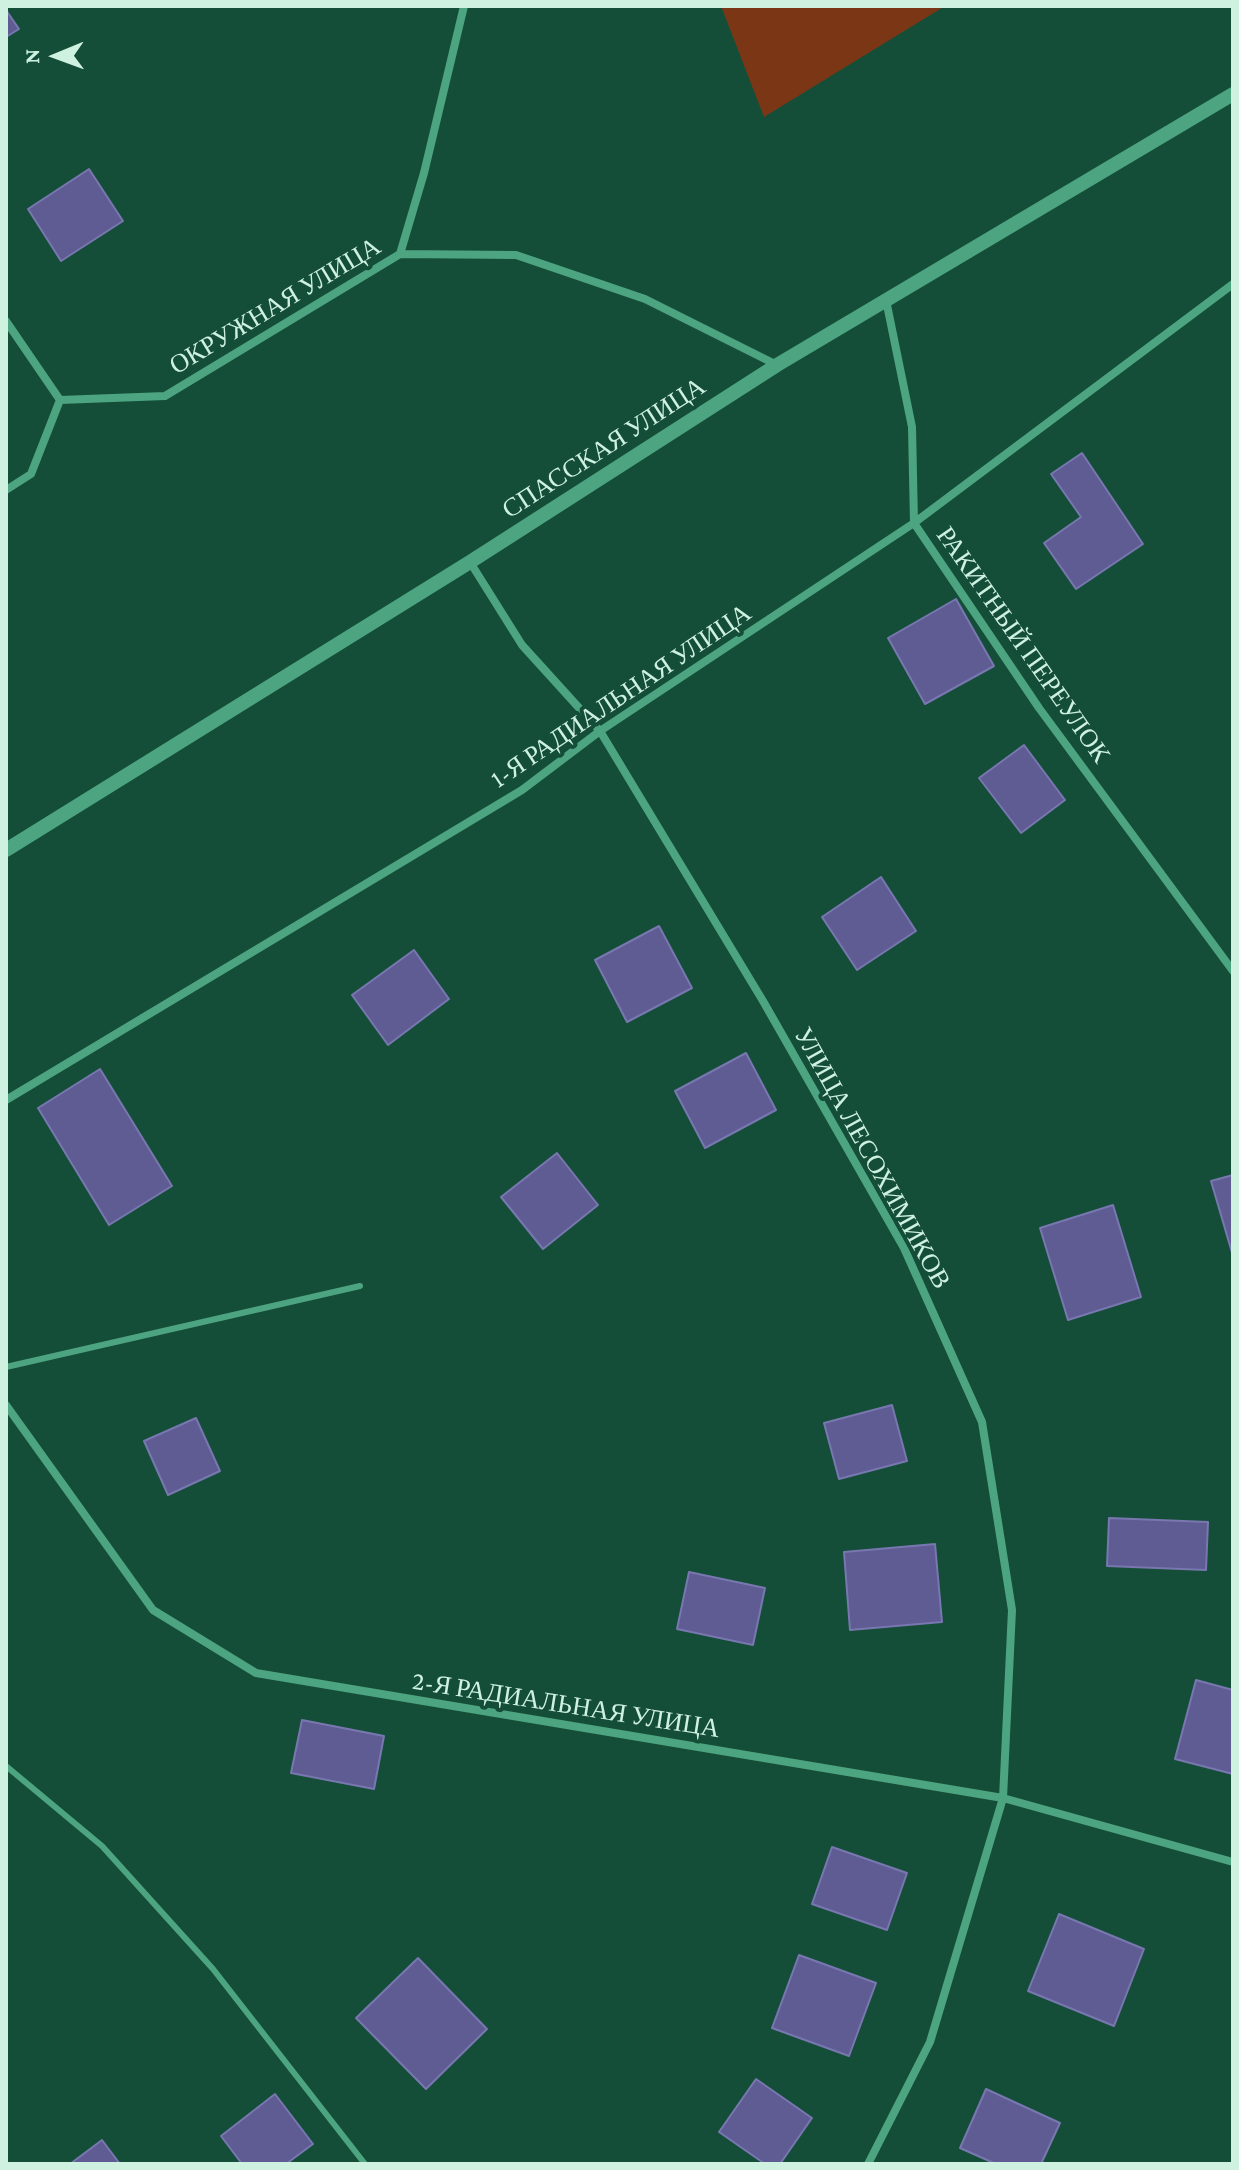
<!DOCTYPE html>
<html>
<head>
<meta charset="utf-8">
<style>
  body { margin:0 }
  #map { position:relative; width:1239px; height:2170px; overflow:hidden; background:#144e39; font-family:"Crimson Pro",serif }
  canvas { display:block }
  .frame { position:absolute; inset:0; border:8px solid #cef1e0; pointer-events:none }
  .north { position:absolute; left:16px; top:16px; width:80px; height:80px; -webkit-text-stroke:6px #144e39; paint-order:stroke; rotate:269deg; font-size:22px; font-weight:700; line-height:32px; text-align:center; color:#cef1e0 }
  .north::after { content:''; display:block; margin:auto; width:28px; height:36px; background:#cef1e0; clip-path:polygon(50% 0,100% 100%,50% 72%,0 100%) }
</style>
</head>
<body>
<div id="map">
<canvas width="1239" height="2170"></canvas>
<div class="frame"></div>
<div class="north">N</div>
</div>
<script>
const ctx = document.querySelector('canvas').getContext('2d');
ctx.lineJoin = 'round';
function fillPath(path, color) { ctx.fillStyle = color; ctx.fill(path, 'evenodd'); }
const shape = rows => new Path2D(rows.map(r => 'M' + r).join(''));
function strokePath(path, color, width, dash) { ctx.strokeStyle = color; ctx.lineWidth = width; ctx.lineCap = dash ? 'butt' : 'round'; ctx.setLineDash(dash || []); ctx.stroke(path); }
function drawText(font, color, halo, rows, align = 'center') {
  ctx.font = font + ' "Crimson Pro",serif'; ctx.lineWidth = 8; ctx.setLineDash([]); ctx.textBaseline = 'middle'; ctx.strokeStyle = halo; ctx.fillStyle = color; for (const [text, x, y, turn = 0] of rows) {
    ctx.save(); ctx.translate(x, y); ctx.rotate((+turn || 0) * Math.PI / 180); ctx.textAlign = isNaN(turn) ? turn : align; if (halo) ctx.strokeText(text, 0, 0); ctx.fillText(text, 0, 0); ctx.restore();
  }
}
fillPath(shape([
  [721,6,945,6,764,117]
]), '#7b3715');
const building = shape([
  [6,10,19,29,6,37,6,10],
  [89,169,123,221,61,261,28,209,89,169],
  [1082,453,1143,544,1076,589,1044,543,1081,517,1051,474,1082,453],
  [956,599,994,666,925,704,888,638,956,599],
  [1024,745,1065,800,1021,833,979,778,1024,745],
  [881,877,916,931,857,970,822,917,881,877],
  [659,926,692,988,627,1022,595,960,659,926],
  [414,950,449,999,388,1045,352,995,414,950],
  [746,1053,776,1110,705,1148,675,1091,746,1053],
  [100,1069,172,1186,109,1225,38,1108,100,1069],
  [557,1153,598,1205,543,1249,501,1197,557,1153],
  [1233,1175,1233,1256,1211,1181,1233,1175],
  [1113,1205,1141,1297,1068,1320,1040,1228,1113,1205],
  [892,1405,907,1461,839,1479,824,1423,892,1405],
  [196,1418,220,1471,168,1495,144,1441,196,1418],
  [1109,1518,1208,1522,1206,1570,1107,1566,1109,1518],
  [935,1544,942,1622,850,1630,844,1552,935,1544],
  [689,1572,765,1588,753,1645,677,1629,689,1572],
  [1196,1680,1233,1690,1233,1774,1175,1759,1196,1680],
  [302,1720,384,1736,374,1789,291,1773,302,1720],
  [832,1847,907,1873,887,1930,812,1904,832,1847],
  [1059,1914,1144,1949,1114,2026,1028,1991,1059,1914],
  [799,1955,876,1983,849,2056,772,2028,799,1955],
  [418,1958,487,2029,426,2089,356,2018,418,1958],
  [756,2079,812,2118,780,2164,765,2164,719,2132,756,2079],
  [986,2089,1060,2123,1041,2164,996,2164,960,2148,986,2089],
  [275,2094,313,2144,286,2164,242,2164,221,2136,275,2094],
  [102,2140,120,2164,70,2164,102,2140]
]);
fillPath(building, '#5e5c93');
strokePath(building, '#7877b0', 2);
strokePath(shape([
  [6,1367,360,1286],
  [6,1766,102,1846,213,1969,365,2164]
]), '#4da480', 6);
strokePath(shape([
  [400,254,516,255,645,299,777,365],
  [886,300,912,427,914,523,1039,708,1233,971],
  [6,321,60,400,31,474,6,490],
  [60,400,165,396,400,254,424,173,464,6],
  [470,562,522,645,600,731,763,1001,904,1248,982,1422,1012,1610,1003,1798,930,2042,868,2164],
  [6,1100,522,790,600,731,914,523,1233,284],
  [6,1405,153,1610,256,1673,1003,1798,1233,1862]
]), '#4da480', 8);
strokePath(shape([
  [6,850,470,562,777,365,1233,94]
]), '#4da480', 14);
drawText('26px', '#cef1e0', '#144e39', [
  ["ОКРУЖНАЯ УЛИЦА",275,306,-31],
  ["СПАССКАЯ УЛИЦА",604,448,-33],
  ["РАКИТНЫЙ ПЕРЕУЛОК",1023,645,55],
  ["1-Я РАДИАЛЬНАЯ УЛИЦА",621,696,-34],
  ["УЛИЦА ЛЕСОХИМИКОВ",872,1158,61],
  ["2-Я РАДИАЛЬНАЯ УЛИЦА",566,1705,9]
]);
</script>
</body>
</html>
